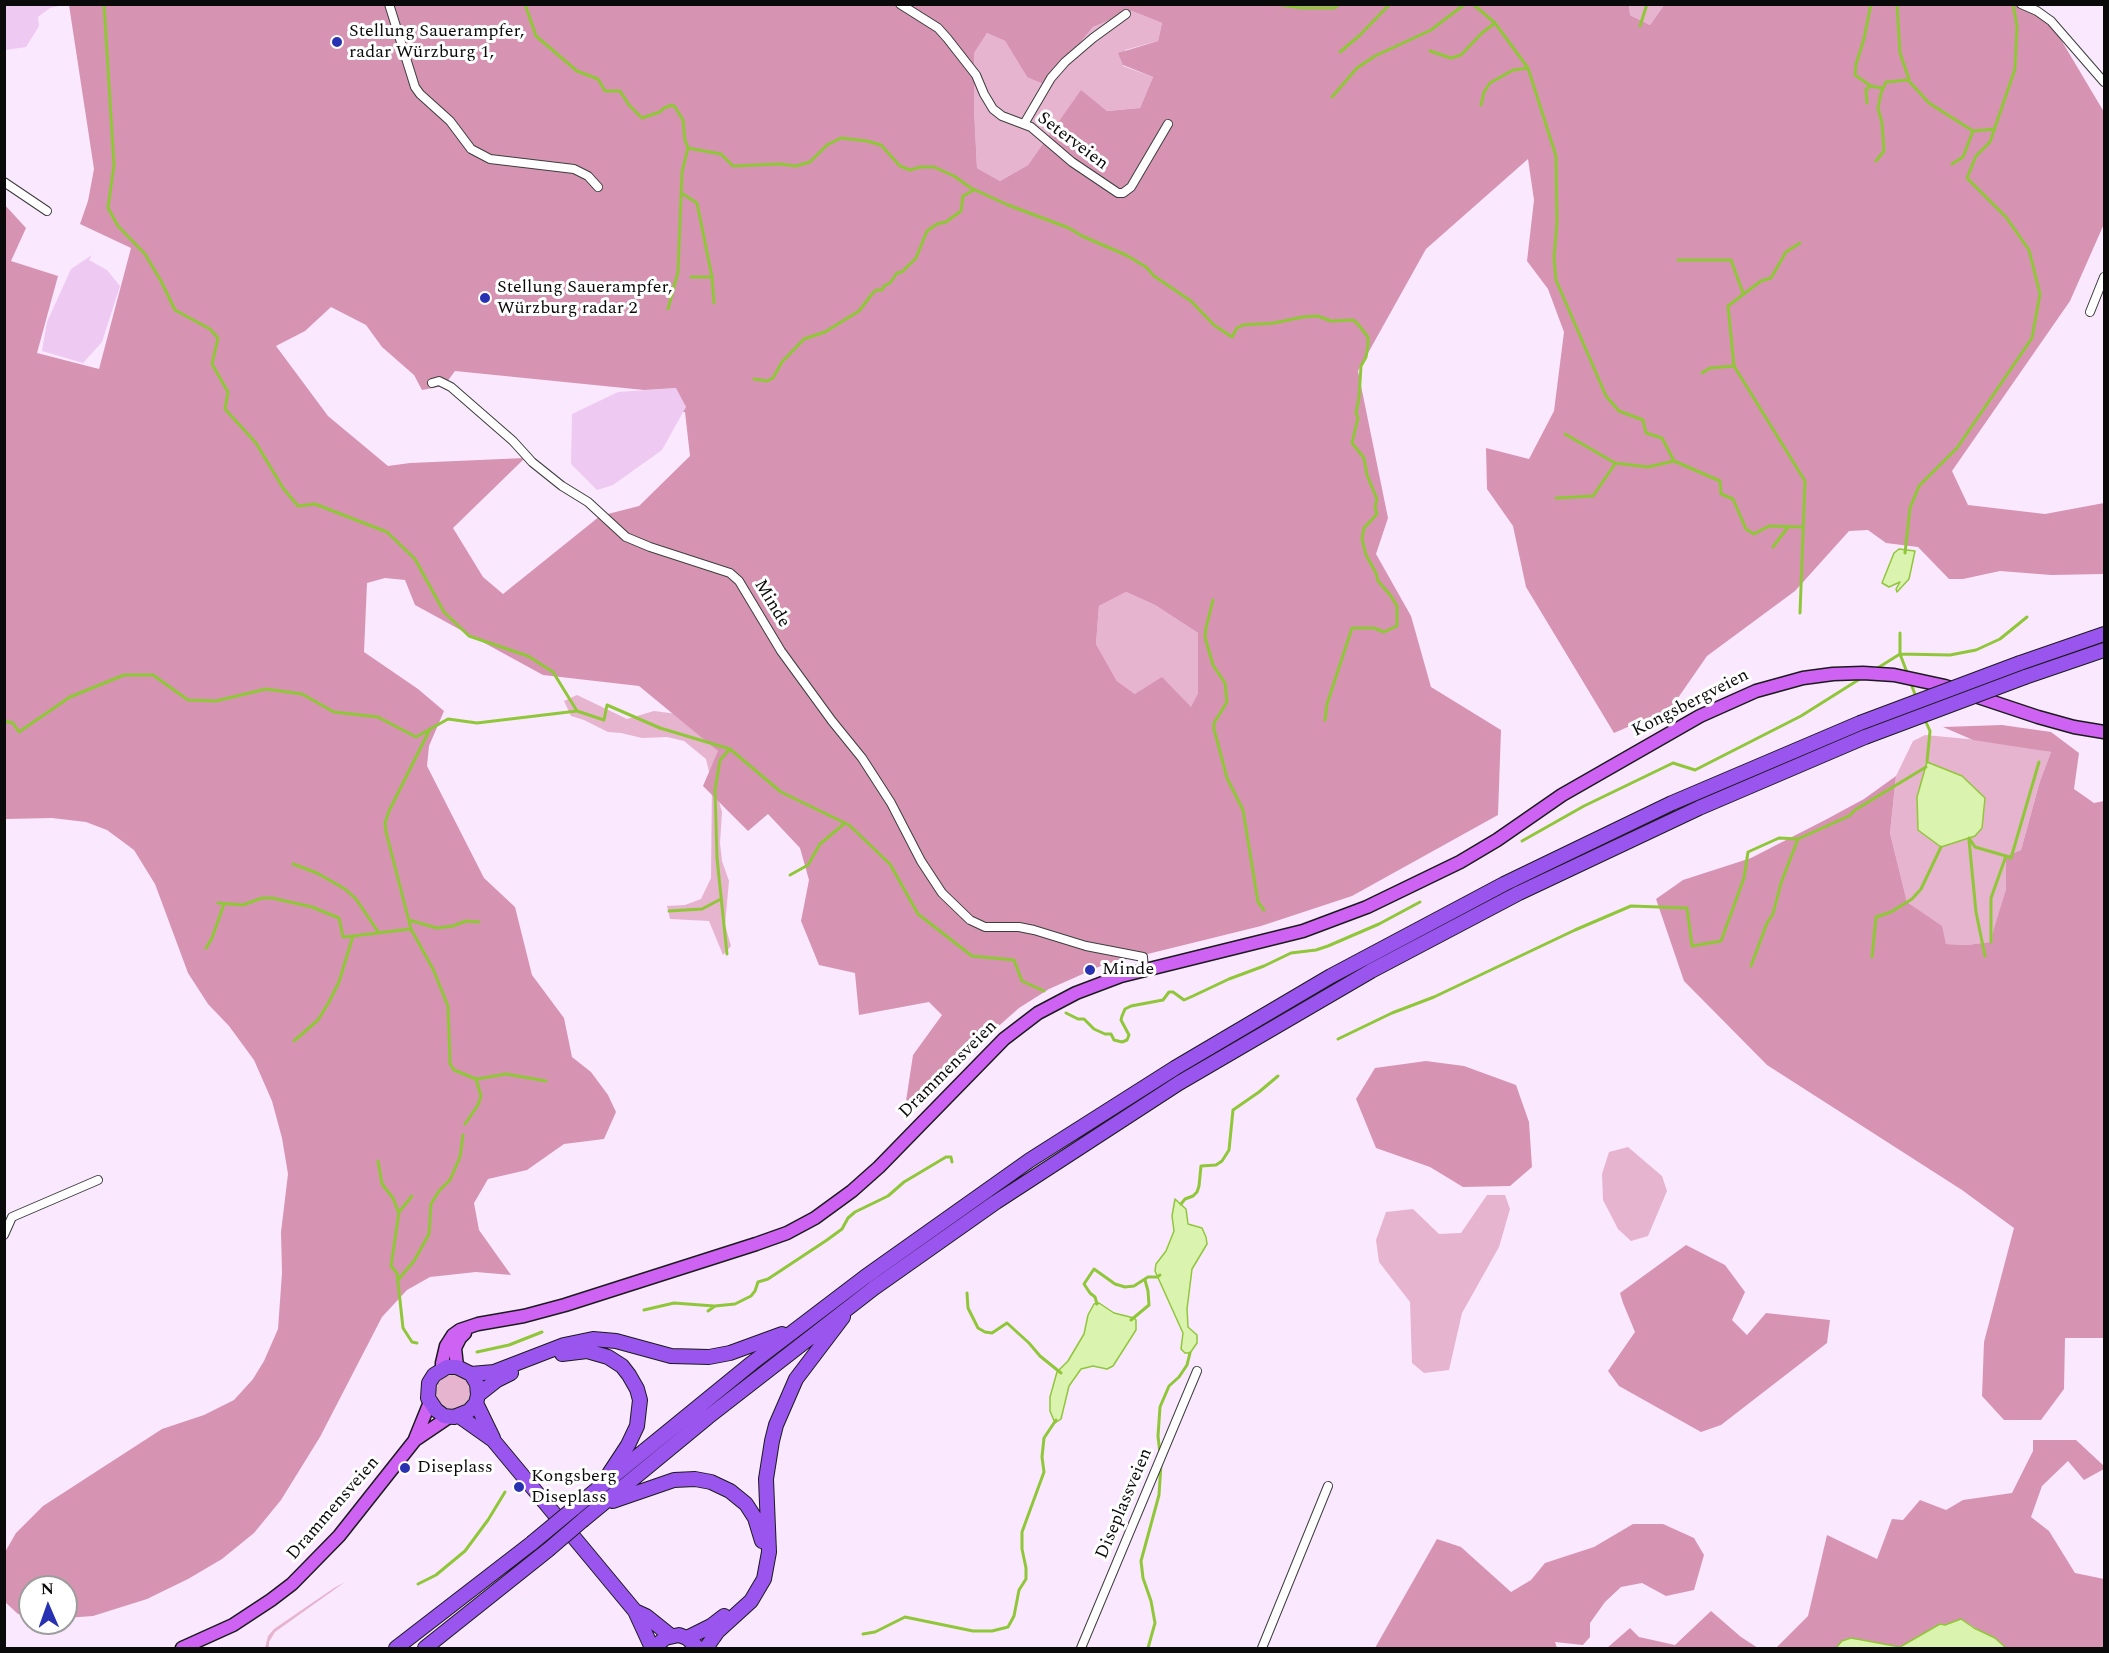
<!DOCTYPE html>
<html>
<head>
<meta charset="utf-8">
<style>
  body { margin:0 }
  #map { position:relative; width:2109px; height:1653px; overflow:hidden; background:#fae8fe; font-family:Spectral,serif }
  canvas { display:block }
  .frame { position:absolute; inset:0; border:6px solid #0a0a0a; pointer-events:none }
  .north { position:absolute; left:18px; top:1575px; width:60px; height:60px; box-sizing:border-box; background:#fff; border:2px solid #9d9d9d; border-radius:50%; rotate:358deg; font-size:16px; font-weight:700; line-height:24px; text-align:center; color:#0a0a0a }
  .north::after { content:''; display:block; margin:auto; width:21px; height:27px; background:#2931b3; clip-path:polygon(50% 0,100% 100%,50% 72%,0 100%) }
</style>
</head>
<body>
<div id="map">
<canvas width="2109" height="1653"></canvas>
<div class="frame"></div>
<div class="north">N</div>
</div>
<script>
const ctx = document.querySelector('canvas').getContext('2d');
ctx.lineJoin = 'round';
function fillPath(path, color) { ctx.fillStyle = color; ctx.fill(path, 'evenodd'); }
const shape = rows => new Path2D(rows.map(r => 'M' + r).join(''));
function strokePath(path, color, width, dash) { ctx.strokeStyle = color; ctx.lineWidth = width; ctx.lineCap = dash ? 'butt' : 'round'; ctx.setLineDash(dash || []); ctx.stroke(path); }
function drawText(font, color, halo, rows, align = 'center') {
  ctx.font = font + ' Spectral,serif'; ctx.lineWidth = 6; ctx.setLineDash([]); ctx.textBaseline = 'middle'; ctx.strokeStyle = halo; ctx.fillStyle = color; for (const [text, x, y, turn = 0] of rows) {
    ctx.save(); ctx.translate(x, y); ctx.rotate((+turn || 0) * Math.PI / 180); ctx.textAlign = isNaN(turn) ? turn : align; if (halo) ctx.strokeText(text, 0, 0); ctx.fillText(text, 0, 0); ctx.restore();
  }
}
fillPath(shape([
  [4,5,5,4,63,5,50,8,38,17,39,26,26,47,5,50],
  [92,255,89,260,107,270,120,286,102,342,83,363,42,351,47,322,71,269],
  [677,388,686,407,662,450,613,485,597,490,571,464,572,414,618,392]
]), '#eecaf2');
fillPath(shape([
  [1629,5,1664,5,1650,25,1630,15],
  [1132,11,1162,23,1158,41,1125,50,1123,66,1153,77,1140,108,1107,111,1081,91,1028,165,1000,181,977,168,974,109,974,52,987,33,1005,41,1027,77,1054,75,1093,27],
  [1126,592,1155,605,1198,633,1198,693,1191,708,1135,694,1117,681,1096,644,1099,606],
  [577,695,627,719,654,711,677,714,802,825,717,794,722,812,720,843,722,861,729,881,725,925,731,946,723,955,709,921,670,919,667,906,685,905,701,899,711,878,712,784,706,759,684,741,667,737,642,738,621,733,608,732,584,720,571,716,564,701],
  [1925,735,2000,742,2051,752,2040,781,2021,850,2006,856,2006,889,1991,942,1967,945,1946,944,1941,926,1907,902,1890,833,1896,776,1913,741],
  [1927,763,1962,777,1985,798],
  [1628,1147,1662,1176,1667,1191,1648,1236,1631,1241,1618,1229,1603,1200,1602,1174,1609,1152],
  [1487,1195,1505,1195,1510,1209,1499,1247,1462,1313,1449,1370,1424,1373,1412,1363,1410,1302,1379,1262,1376,1240,1386,1212,1413,1209,1439,1234,1461,1233],
  '436 1392a17 17 0 1 1 34 0a17 17 0 1 1-34 0Z',
  [345,1582,275,1632,269,1642,269,1648,265,1648,268,1636,274,1629,334,1588]
]), '#e6b4ce');
fillPath(shape([
  [1629,4,1630,15,1650,25,1664,5,2038,5,2057,33,2104,112,2104,224,2070,301,1952,471,1968,505,2045,514,2104,503,2104,574,2051,575,2000,571,1963,579,1949,579,1918,547,1886,543,1868,530,1849,531,1795,591,1707,656,1671,708,1614,733,1526,587,1513,526,1487,489,1486,448,1529,459,1554,411,1564,332,1548,289,1527,261,1534,200,1528,159,1426,249,1358,371,1388,518,1376,554,1411,616,1431,687,1501,730,1498,815,1352,896,1261,926,1103,965,1049,989,1019,1008,967,1054,911,1114,906,1101,913,1055,942,1015,929,1002,859,1015,855,973,819,965,801,921,809,880,800,848,768,814,748,831,703,786,718,751,639,686,543,675,415,605,405,580,385,578,367,583,364,652,418,689,444,711,429,746,427,766,484,878,515,907,532,975,564,1018,572,1057,591,1072,608,1095,616,1112,604,1139,564,1144,527,1170,488,1179,474,1203,479,1230,511,1275,476,1272,430,1277,407,1290,382,1317,320,1437,281,1500,254,1533,222,1559,188,1579,147,1599,93,1616,66,1618,66,1587,30,1587,30,1616,18,1614,5,1602,5,1552,16,1533,43,1506,162,1429,204,1415,234,1400,253,1379,264,1361,278,1329,282,1273,281,1232,288,1174,282,1138,272,1101,254,1060,229,1026,208,1004,188,973,155,884,134,850,107,830,86,822,52,818,5,819,4,204,26,228,11,261,58,276,37,353,99,369,131,248,80,224,88,201,94,169,69,5],
  [1132,11,1162,23,1158,41,1118,53,1123,65,1153,77,1140,108,1107,111,1081,90,1028,165,1000,181,977,168,974,109,974,53,987,33,1005,41,1027,77,1044,84,1054,75,1093,27],
  [331,307,366,325,382,347,414,375,422,390,444,386,455,371,644,390,676,388,686,407,683,412,685,412,690,456,639,506,600,516,503,594,483,577,453,528,525,458,410,463,388,466,328,416,276,346,305,331],
  [1126,592,1155,605,1198,633,1198,693,1191,707,1162,677,1135,694,1117,681,1096,644,1099,606],
  [2002,725,2051,732,2079,753,2074,789,2094,803,2104,801,2104,1338,2065,1338,2064,1389,2041,1420,2004,1420,1982,1396,1984,1342,2014,1228,1962,1190,1767,1065,1684,981,1656,899,1683,880,1751,858,1827,819,1864,799,1896,776,1890,833,1907,902,1942,926,1946,944,1967,945,1990,942,2006,889,2006,856,2021,850,2040,781,2051,752,1973,740,1943,727],
  [1426,1061,1464,1066,1516,1085,1529,1122,1532,1167,1510,1186,1463,1187,1430,1167,1376,1148,1356,1099,1375,1068],
  [1686,1245,1725,1265,1745,1292,1732,1320,1747,1335,1766,1313,1830,1320,1827,1343,1721,1425,1701,1432,1619,1386,1608,1371,1635,1332,1623,1303,1620,1293],
  [2033,1440,2076,1440,2104,1466,2104,1469,2084,1480,2068,1461,2042,1486,2031,1517,2049,1531,2075,1573,2104,1579,2104,1648,2006,1648,1995,1638,1982,1632,1961,1619,1945,1625,1940,1624,1900,1647,1851,1638,1846,1639,1836,1648,1776,1648,1808,1616,1827,1535,1877,1559,1892,1519,1903,1520,1920,1500,1946,1510,1963,1500,2012,1493,2033,1451],
  [1633,1524,1663,1524,1694,1538,1704,1555,1694,1590,1666,1596,1642,1583,1621,1587,1605,1602,1590,1623,1590,1637,1583,1645,1555,1642,1557,1648,1375,1648,1437,1539,1461,1547,1511,1592,1531,1580,1545,1563,1594,1547],
  [1711,1611,1741,1637,1758,1648,1607,1648,1630,1628,1639,1637,1675,1645]
]), '#d694b2');
const water = shape([
  [1899,549,1915,551,1909,579,1897,592,1896,589,1900,582,1889,587,1882,583,1894,553,1899,549],
  [1927,762,1962,776,1985,798,1982,828,1975,836,1941,847,1918,830,1917,797,1927,762],
  [1175,1199,1186,1209,1188,1224,1202,1228,1206,1237,1207,1244,1192,1269,1187,1309,1188,1327,1197,1335,1197,1343,1190,1353,1185,1353,1181,1349,1183,1333,1155,1271,1156,1264,1166,1251,1174,1231,1172,1216,1175,1199],
  [1099,1303,1114,1313,1134,1318,1136,1320,1136,1330,1113,1366,1107,1369,1093,1366,1081,1369,1069,1386,1061,1419,1055,1423,1050,1411,1050,1397,1057,1372,1068,1361,1084,1334,1088,1315,1094,1304,1099,1303],
  [1961,1619,1974,1628,1995,1638,2006,1648,1836,1648,1842,1641,1851,1638,1900,1647,1940,1624,1945,1625,1961,1619]
]);
fillPath(water, '#daf3af');
strokePath(water, '#90c739', 1.5);
strokePath(shape([
  [104,4,114,165,108,208,118,226,145,254,161,281,175,310,210,329,218,338,212,364,228,392,225,409,256,443,283,488,298,506,315,504,387,532,415,559,444,612,469,636,528,656,553,672,577,711,604,720,607,705,660,728,730,749,781,792,849,825,890,864,918,914,972,956,1014,960,1022,981,1044,991],
  [525,4,536,36,577,71,598,79,605,91,620,91,629,105,642,118,660,112,664,108,672,105,675,107,683,120,685,140,688,148,682,172,678,272,668,309],
  [1275,4,1302,8,1334,8,1340,4],
  [1473,4,1495,23,1528,68,1556,156,1557,223,1554,258,1556,280,1606,396,1619,411,1643,420,1646,433,1662,438,1674,461,1720,481,1721,494,1733,499,1746,529,1754,534,1769,526,1803,527],
  [1871,4,1864,39,1856,64,1855,75,1871,86,1882,88],
  [1897,4,1900,53,1909,79],
  [1640,26,1647,4],
  [1430,51,1451,58,1461,55,1482,33,1495,23],
  [1340,52,1359,36,1390,4],
  [1332,97,1357,68,1375,56,1431,30,1465,4],
  [1867,103,1866,89,1870,87],
  [1481,105,1484,92,1490,83,1513,70,1528,68],
  [688,148,721,154,733,166,780,164,796,166,810,162,827,145,841,138,867,141,881,145,900,166,910,170,921,167,934,167,954,176,971,188,1008,205,1069,228,1082,236,1126,255,1146,267,1154,276,1191,301,1214,325,1232,337,1237,328,1243,325,1274,323,1303,317,1318,316,1331,321,1353,320,1357,323,1368,337,1368,345,1366,357,1361,366,1359,398,1356,413,1358,418,1352,443,1364,458,1367,475,1377,499,1375,507,1377,514,1364,528,1362,539,1366,555,1376,573,1378,581,1391,596,1397,606,1397,626,1384,632,1374,628,1352,628,1327,704,1325,720],
  [1876,161,1884,151,1882,123,1878,108,1881,93,1886,82,1908,80,1929,103,1973,131,1995,129],
  [1952,164,1963,157,1973,131],
  [683,194,697,203,712,277,714,303],
  [1678,260,1731,260,1743,293],
  [691,277,712,277],
  [1702,373,1710,368,1734,366],
  [754,379,767,381,773,378,782,362,804,339,825,332,859,311,872,294,876,290,882,290,884,286,890,283,897,273,902,272,916,258,927,231,937,224,946,222,961,211,963,196,974,190],
  [1565,434,1615,463,1648,467,1674,461],
  [1556,498,1593,496,1615,464],
  [1773,547,1788,527],
  [1905,553,1910,508,1919,486,1957,448,2032,338,2040,294,2029,250,2006,217,1967,178,1976,156,1990,142,2015,69,2017,26,2013,4],
  [1213,600,1206,628,1205,637,1213,665,1225,683,1227,702,1214,723,1214,729,1227,778,1243,810,1258,902,1264,910],
  [1800,613,1805,481,1734,366,1728,306,1761,281,1771,278,1786,252,1800,243],
  [1900,633,1900,654,1908,675],
  [1876,669,1900,654,1950,655,1976,650,2000,639,2027,617],
  [1910,681,1916,697],
  [1925,720,1930,731,1927,762],
  [4,721,13,723,19,732,70,697,124,675,153,675,188,700,216,701,266,689,302,694,334,712,378,717,416,737,448,719,477,723,577,711],
  [430,729,389,811,385,823,386,832,411,929,433,969,448,1006,450,1064,454,1070,476,1079,481,1096,478,1105,465,1124],
  [1969,838,1975,847,2006,856,1991,898,1991,942],
  [1969,840,1976,912,1985,956],
  [1522,841,1584,806,1673,763,1695,770,1801,716,1863,677],
  [2006,856,2011,858,2039,762],
  [293,864,317,873,345,889,356,899,379,933],
  [790,875,808,865,820,844,845,823],
  [218,903,243,905,262,898,272,898,312,907,339,918,343,937,353,936],
  [669,911,702,909,721,899],
  [409,920,437,928,453,926,466,921,479,922],
  [206,948,212,938,224,904],
  [727,954,717,858,715,790,720,760,730,749],
  [1872,957,1876,917,1891,912,1912,899,1921,889,1941,847],
  [1751,966,1767,923,1773,914,1781,883,1798,839],
  [1066,1013,1078,1019,1084,1019,1094,1029,1105,1034,1111,1034,1114,1040,1122,1042,1127,1040,1129,1035,1121,1020,1122,1016,1125,1009,1131,1006,1163,1000,1169,992,1173,992,1184,1000,1193,996,1229,979,1264,966,1291,953,1316,950,1328,946,1379,924,1420,902],
  [1338,1039,1392,1013,1434,997,1575,930,1631,906,1687,908,1692,946,1721,941,1744,878,1748,852,1779,838,1798,839,1849,816,1855,810,1926,767],
  [294,1041,318,1020,329,1002,339,982,353,936,410,929],
  [477,1079,506,1074,546,1081],
  [378,1161,382,1184,393,1198,398,1211],
  [412,1196,399,1212,391,1266,397,1273,403,1328,412,1342,417,1343],
  [1181,1204,1185,1199,1193,1196,1197,1192,1199,1186,1201,1166,1216,1165,1222,1161,1229,1150,1233,1110,1259,1092,1278,1076],
  [398,1280,414,1261,429,1234,431,1204,439,1191,450,1180,460,1157,463,1135],
  [967,1293,968,1308,978,1328,985,1332,992,1333,1007,1323,1029,1343,1040,1356,1061,1373],
  [1097,1304,1095,1297,1090,1293,1084,1284,1094,1269,1115,1284,1125,1287,1134,1286,1148,1277,1157,1277,1160,1275],
  [644,1310,674,1303,714,1306],
  [708,1311,715,1306,735,1304,751,1296,755,1291,758,1282,768,1279,827,1240,842,1229,848,1218,855,1212,888,1196,904,1182,946,1157,951,1157,952,1162],
  [1131,1320,1149,1305,1148,1291,1145,1280],
  [477,1352,509,1345,542,1332],
  [1160,1454,1158,1436,1160,1407,1169,1386,1179,1377,1187,1365,1190,1353],
  [418,1584,436,1575,465,1551,488,1520,505,1492],
  [863,1634,875,1632,905,1617,973,1631,992,1631,1008,1627,1014,1616,1019,1590,1026,1579,1026,1568,1022,1549,1022,1532,1044,1472,1042,1457,1044,1438,1056,1420],
  [1148,1648,1155,1623,1151,1601,1143,1578,1141,1561,1159,1495,1161,1464]
]), '#90c739', 3);
const street = shape([
  [389,4,415,87,420,94,450,121,471,149,490,159,574,169,588,176,598,187],
  [900,4,938,28,947,38,976,75,984,94,993,109,1002,116,1031,127,1072,162,1118,193,1123,193,1131,187,1168,124],
  [2021,4,2037,11,2051,21,2104,82],
  [1024,124,1051,78,1065,62,1093,38,1126,14],
  [4,182,47,211],
  [2090,312,2104,277],
  [432,383,439,381,451,387,513,441,532,462,562,486,588,502,626,537,650,547,730,573,739,581,781,651,832,721,862,758,891,803,921,861,942,893,970,920,985,927,1019,927,1034,930,1086,946,1143,957,1144,970],
  [4,1235,12,1217,98,1180],
  [1081,1648,1197,1371],
  [1262,1648,1328,1486]
]);
const primary = shape([
  [457,1367,455,1348,460,1338,465,1333],
  [442,1369,442,1363,446,1346,453,1335,460,1330,478,1324,524,1316,565,1305,756,1244,787,1233,815,1218,852,1191,879,1167,1004,1039,1038,1013,1076,993,1121,976,1303,931,1367,907,1460,862,1497,840,1562,795,1700,716,1756,691,1803,678,1833,674,1863,673,1894,675,1945,686,2038,717,2074,727,2104,732],
  [415,1439,430,1402],
  [182,1648,233,1625,271,1600,292,1584,339,1536,415,1440,449,1417]
]);
const highway = shape([
  [2020,663,2104,634],
  [2025,677,2104,650],
  [562,1354,587,1351,608,1357,622,1366,629,1375,637,1389,640,1400,637,1426,628,1445,609,1474],
  [471,1374,477,1384,478,1395,476,1403,469,1411,454,1417,444,1416,436,1410,428,1398,429,1383,434,1375,447,1367,457,1367,471,1374,494,1372,564,1345,593,1339,616,1341,671,1356,709,1357,730,1353,782,1334],
  [478,1395,497,1380,511,1373],
  [476,1403,493,1438],
  [459,1416,493,1440,635,1611,652,1648],
  [613,1501,674,1480,695,1479,711,1482,730,1491,746,1504,755,1518,762,1541],
  [573,1509,752,1363,865,1277,1030,1160,1175,1068,1331,976,1504,884,1672,803,1860,723],
  [583,1520,708,1417,874,1288,996,1202,1179,1083,1371,971,1519,893,1699,808,1865,737],
  [635,1611,646,1616,671,1636],
  [687,1638,711,1626,724,1616],
  [396,1648,532,1543],
  [425,1648,548,1550],
  [654,1648,665,1638,679,1635,687,1638,698,1648],
  [706,1648,718,1631,751,1601,764,1579,769,1552,766,1479,772,1441,776,1425,796,1379,843,1317]
]);
strokePath(street, '#3d3d3d', 10);
strokePath(primary, '#1b1b1b', 15);
strokePath(highway, '#1b1b1b', 16);
strokePath(street, '#fff', 8);
strokePath(primary, '#ce63f3', 12);
strokePath(highway, '#9a55ee', 14);
const highwayBridge = shape([
  [1860,723,2020,663],
  [1865,737,2025,677],
  [532,1543,573,1509],
  [548,1550,583,1520]
]);
strokePath(highwayBridge, '#1b1b1b', 16, []);
strokePath(highwayBridge, '#9a55ee', 14);
for (const [x, y, r, color] of [
  [337,42,6,"#2931b3"],
  [485,298,6,"#2931b3"],
  [1090,970,6,"#2931b3"],
  [405,1468,6,"#2931b3"],
  [519,1487,6,"#2931b3"]
]) { const dot = new Path2D(); dot.arc(x, y, r, 0, 2 * Math.PI); ctx.fillStyle = color; ctx.fill(dot); strokePath(dot, '#fff', 2); }
drawText('18px', '#0a0a0a', '#fff', [
  ["Stellung Sauerampfer,",349,32],
  ["radar Würzburg 1,",349,53],
  ["Stellung Sauerampfer,",497,288],
  ["Würzburg radar 2",497,309],
  ["Minde",1102,970],
  ["Diseplass",417,1468],
  ["Kongsberg",531,1477],
  ["Diseplass",531,1498]
], 'left');
drawText('18px', '#0a0a0a', '#fff', [
  ["Seterveien",1072,142,37],
  ["Minde",771,604,59],
  ["Kongsbergveien",1691,704,-27],
  ["Drammensveien",949,1070,-45],
  ["Diseplassveien",1125,1504,-67],
  ["Drammensveien",334,1509,-49]
]);
</script>
</body>
</html>
